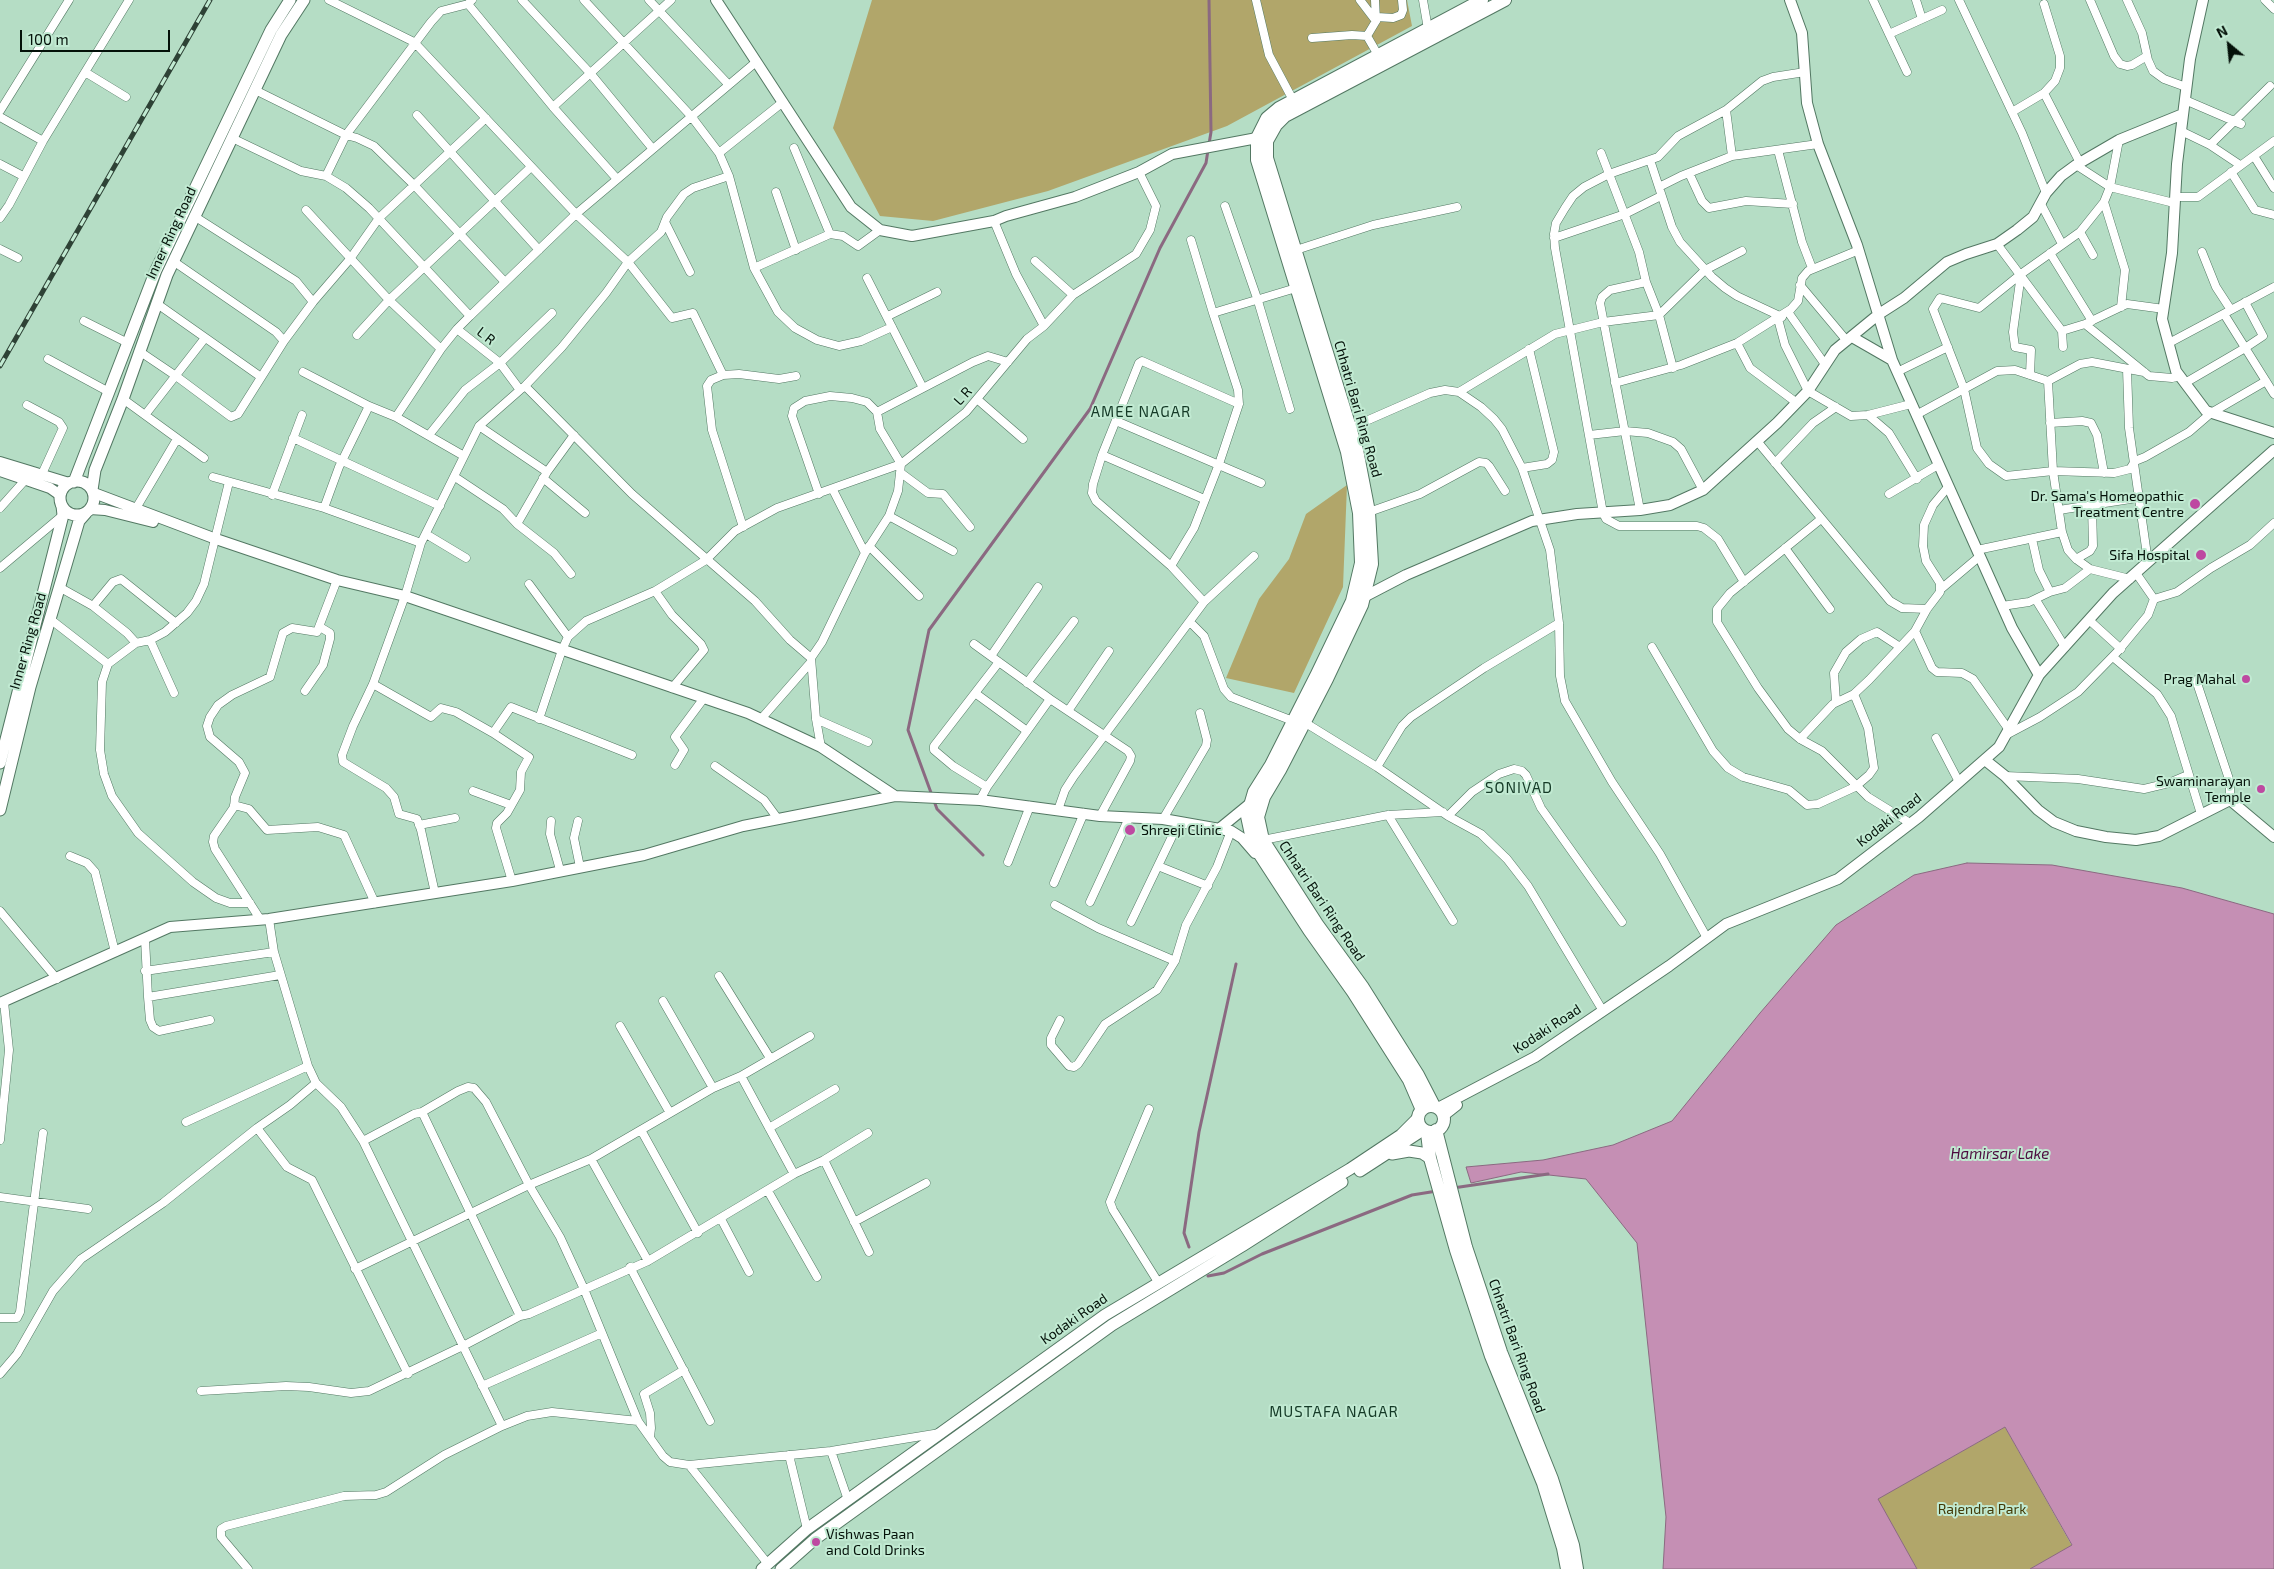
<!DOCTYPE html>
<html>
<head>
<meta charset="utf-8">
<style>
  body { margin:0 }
  #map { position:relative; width:2274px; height:1569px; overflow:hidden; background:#b5ddc5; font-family:"Exo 2",sans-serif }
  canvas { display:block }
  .north { position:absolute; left:2204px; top:20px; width:50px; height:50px; -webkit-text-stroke:4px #c1ead2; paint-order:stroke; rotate:332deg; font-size:14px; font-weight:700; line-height:20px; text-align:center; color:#041109 }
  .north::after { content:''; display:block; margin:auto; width:18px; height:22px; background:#041109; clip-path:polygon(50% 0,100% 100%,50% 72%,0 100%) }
  .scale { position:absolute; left:20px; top:30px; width:150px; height:22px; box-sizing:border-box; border:2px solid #041109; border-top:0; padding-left:6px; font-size:15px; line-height:18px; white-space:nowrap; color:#041109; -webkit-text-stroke:4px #c1ead2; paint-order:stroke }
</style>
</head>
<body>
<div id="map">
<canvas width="2274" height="1569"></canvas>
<div class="north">N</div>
<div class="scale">100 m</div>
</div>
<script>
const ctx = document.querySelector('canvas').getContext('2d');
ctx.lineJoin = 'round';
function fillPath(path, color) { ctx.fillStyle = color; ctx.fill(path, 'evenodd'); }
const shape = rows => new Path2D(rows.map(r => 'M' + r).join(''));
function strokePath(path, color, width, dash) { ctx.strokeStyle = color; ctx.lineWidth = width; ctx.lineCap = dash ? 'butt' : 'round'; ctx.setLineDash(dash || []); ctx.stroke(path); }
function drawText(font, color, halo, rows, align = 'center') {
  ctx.font = font + ' "Exo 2",sans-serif'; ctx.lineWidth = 4; ctx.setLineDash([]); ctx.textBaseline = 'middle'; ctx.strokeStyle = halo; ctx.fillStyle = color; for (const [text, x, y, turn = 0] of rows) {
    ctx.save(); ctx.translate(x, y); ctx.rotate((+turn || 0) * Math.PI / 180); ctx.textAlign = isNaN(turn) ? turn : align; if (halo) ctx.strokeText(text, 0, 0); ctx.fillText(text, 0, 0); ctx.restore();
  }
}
fillPath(shape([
  [872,0,1407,0,1412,26,1227,126,1048,191,933,221,880,216,833,128],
  [1347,485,1343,587,1294,693,1226,678,1259,599,1289,559,1306,514],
  [2005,1427,2072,1546,2030,1569,1917,1569,1877,1499]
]), '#b1a66a');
const water = shape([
  [1967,863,2052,865,2182,888,2274,914,2274,1569,2030,1569,2072,1545,2005,1427,1878,1499,1917,1569,1663,1569,1666,1517,1637,1243,1586,1179,1521,1172,1471,1183,1466,1167,1543,1160,1613,1145,1672,1121,1760,1013,1836,925,1914,875,1967,863]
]);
fillPath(water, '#c58fb4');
strokePath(water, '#8b6981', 1);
strokePath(shape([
  [1209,144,1211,132,1209,0],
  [983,855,937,809,908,730,929,630,1090,409,1160,248,1206,163,1208,150],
  [1453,1188,1548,1174],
  [1189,1247,1184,1233,1199,1132,1236,964],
  [1208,1276,1224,1273,1262,1254,1412,1195,1437,1191]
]), '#8b6981', 3);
const minor = shape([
  [329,0,414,42,576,214,628,262,672,318,693,313,723,375],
  [522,0,591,74,652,148],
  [584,0,691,116,719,153,729,176,754,268,778,312,795,328,817,340,839,346,861,341,892,327],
  [649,0,728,84],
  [1256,0,1269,55,1293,100],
  [1360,0,1376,21],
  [1375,0,1376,21,1367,36,1378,55],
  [1423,0,1428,29],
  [1873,0,1907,72],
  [1916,0,1922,19],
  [1959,0,2022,133,2046,193],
  [2090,0,2114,56,2120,64,2127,66,2132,65,2147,56],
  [2127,0,2142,33,2148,60,2153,71,2164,79,2186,87],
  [2265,0,2274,9],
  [468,4,553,107,617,179],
  [1377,17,1393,18,1401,15,1403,10,1402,0],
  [1889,34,1942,10],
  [1312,38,1352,35,1367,36],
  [85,72,126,97],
  [255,90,346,135,357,138,374,146,415,186,504,281],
  [2044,93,2080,163],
  [2185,100,2241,124],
  [553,107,671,0],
  [1726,110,1732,156],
  [0,111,69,0],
  [2012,112,2044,93,2055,81,2060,68,2060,56,2044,4],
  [417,115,539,250],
  [0,117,43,141],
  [2181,131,2210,145,2240,165],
  [232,138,301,171,326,176,346,188,369,208,470,316,457,329,500,363,520,390,525,386,632,494,755,601,790,640,811,658,816,719,821,747],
  [2119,140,2110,187,2104,202,2080,232,2021,274,1979,308,1940,298,1933,309,1964,389,1977,448,1989,464,2006,476,2053,471,2114,473,2130,469,2135,461,2145,457,2189,432,2211,413,2266,381],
  [2210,145,2270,86],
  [794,148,830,234],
  [1778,150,1802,242,1812,268],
  [719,153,783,102],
  [1601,153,1639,252,1646,282,1659,315,1673,368],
  [2254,156,2274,188],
  [1650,160,1672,227,1680,242,1712,277,1725,288,1737,296,1782,317],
  [0,164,23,176],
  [2076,165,2110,187,2174,203],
  [2231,172,2255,210,2274,215],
  [1689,173,1702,201,1709,208,1746,201,1793,204],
  [326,176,346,135,431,22,441,11,468,4,472,0],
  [1659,187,1681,176,1732,156,1818,144],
  [776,192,796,250],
  [2175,197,2198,197,2274,141],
  [2104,202,2125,270,2121,307],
  [2041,204,2062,244],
  [1225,206,1258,301,1290,409],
  [306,210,389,300,441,349],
  [194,216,296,281,313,302],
  [0,218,9,205,43,141,129,0],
  [994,221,1016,274,1044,326],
  [665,222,690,272],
  [2080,232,2093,255],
  [1554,238,1625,214,1661,196],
  [1191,240,1213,313],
  [1997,244,2062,331,2063,347],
  [0,249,18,258],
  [1296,250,1373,225,1457,207],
  [2202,252,2216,287,2231,310],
  [2050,253,2092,321],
  [173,261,276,332,284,341],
  [1035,261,1073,295],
  [754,268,830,234,843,236,858,246,880,230],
  [2021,274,2013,332,2015,347,2031,350,2030,375],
  [867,278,923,388],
  [1800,285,1847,341],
  [156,303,261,377],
  [1788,312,1824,363],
  [2224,314,2274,394],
  [470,316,576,214,756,62],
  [888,316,937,292],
  [1778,319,1785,345,1808,391,1851,416,1868,415,1889,433,1917,479],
  [84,321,128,343],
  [2085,324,2127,304,2164,309],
  [2062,331,2085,324,2149,376,2172,378,2180,376],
  [357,335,389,300,531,167],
  [1737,343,1750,368,1797,403],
  [2169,343,2274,287],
  [139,351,176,376,231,417,238,414,284,341,313,302,350,259,379,218,486,118],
  [48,359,109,392],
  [2127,369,2129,428,2148,562],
  [303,372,369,406,396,417,464,456],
  [1897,372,1948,347],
  [2048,381,2053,471,2062,532,2068,550,2076,559],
  [1615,383,1681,365,1737,343,1791,309,1798,301,1802,278,1808,271,1859,250],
  [2185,383,2245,348,2263,336,2245,302],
  [525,386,562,347,606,293,628,262,661,232,667,217,684,194,693,188,729,176],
  [1459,392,1555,334,1603,322,1659,315,1705,270,1742,251],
  [123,399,204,458],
  [977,399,1023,439],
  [27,405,59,422,63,428,42,474],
  [877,412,973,362,988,356,1008,362],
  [145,415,205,338],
  [1868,415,1911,404],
  [1916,415,1997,371,2015,370,2048,381,2080,364,2092,362,2144,372],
  [396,417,441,349,457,329],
  [1116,421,1261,483],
  [2050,423,2082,421,2091,423,2097,435,2104,473],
  [479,426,547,472],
  [1350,428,1430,393,1445,390,1459,392,1481,407,1494,419,1502,429,1522,468,1550,550,1559,623,1560,676,1565,701,1612,782,1660,854,1707,938],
  [429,435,465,390,500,363,552,313],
  [1589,435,1625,431,1648,433,1673,442,1681,449,1703,490],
  [293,438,440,506],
  [1757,441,1890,601,1902,608,1927,609],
  [1102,455,1204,499],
  [1775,463,1813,423,1836,407],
  [1522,468,1547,464,1552,460,1554,452,1529,349],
  [901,473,928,493,943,494,970,527],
  [213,477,324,508,421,543],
  [455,477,503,509,517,524,554,553,571,574],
  [543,478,585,513],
  [229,482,204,584,196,601,187,613,165,632,150,640,136,643,108,664,102,682,100,750,104,774,112,796,138,833,193,882,216,898,230,903,250,903],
  [833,490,865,553],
  [1889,494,1938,465],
  [272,495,302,415],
  [0,508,26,479],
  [324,508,339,467,369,406],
  [135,510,177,439],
  [1640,510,1600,303,1602,297,1610,290,1646,282],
  [2059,510,2137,498],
  [1369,512,1420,494,1479,462,1486,463,1489,466,1505,491],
  [889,516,953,551],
  [1821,519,1730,593,1717,609,1717,622,1758,688,1788,729,1800,739,1822,751,1868,797,1910,823],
  [517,524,547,472,574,435],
  [743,527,712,430,707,386,711,380,723,375,739,374,779,379,796,376],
  [426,534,466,558],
  [2032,539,2039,570,2050,592],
  [869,546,919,596],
  [1785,548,1830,609],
  [1977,550,2062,532],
  [1171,566,1194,528,1219,464,1239,404,1238,390,1213,313,1296,288],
  [0,568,63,515],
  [2090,569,2130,579],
  [2136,573,2154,599],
  [1744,582,1718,539,1704,528,1697,526,1619,526,1606,519,1603,513,1555,248,1554,234,1556,223,1565,208,1573,196,1584,187,1609,174,1658,157,1678,136,1726,110,1762,81,1773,77,1805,72],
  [529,584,568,637],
  [59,587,93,606,127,633,136,643],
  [1941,589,1980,556],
  [655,591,672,615,701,644,704,650,672,688],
  [2036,600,2065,647],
  [1204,602,1171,566,1096,501,1092,493,1093,484,1102,455,1139,363,1142,361,1239,404],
  [93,606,113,582,121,579,176,623],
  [2002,606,2029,602,2050,592,2065,588,2090,569,2076,559,2090,551,2093,546,2092,506],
  [50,619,108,664],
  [2089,620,2121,649],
  [1190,622,1204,636,1224,689,1231,697,1293,721],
  [1915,631,1932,668,1937,672,1962,673,1973,679,2009,730],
  [150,640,174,693],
  [974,644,1050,699,1128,751,1131,756,1130,761,1100,816],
  [1652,647,1713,751,1728,768,1743,777,1789,790,1807,805,1818,804,1855,787,1869,775,1874,768,1868,728,1854,694],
  [991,656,1038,587],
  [2113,657,2157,694,2171,716,2201,814],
  [811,658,822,642,865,553,889,516,898,491,901,464,880,429,877,412,867,402,852,398,830,396,805,401,794,408,792,416,819,494],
  [2196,680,2230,782,2230,800],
  [1027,683,1074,621],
  [373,684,431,717,441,708,456,712,493,733,529,757,521,772,520,790,507,813,497,823,496,828,512,881],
  [305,691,323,665,330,639,330,633,320,627],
  [975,693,1027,731],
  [1836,702,1834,673,1846,652,1861,639,1877,632,1900,647],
  [1068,711,1109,651],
  [539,719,562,650,568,637,586,621,655,591,706,560,735,531,777,508,901,464,966,412,1027,339,1044,326,1073,295,1136,254,1150,230,1156,206,1139,172],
  [761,719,811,662],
  [816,719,868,742],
  [1304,722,1377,767,1448,816,1481,834,1507,859,1528,886,1603,1011],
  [493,733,511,707,632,755],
  [2006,735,2040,717,2078,692,2119,650,2148,615,2154,599,2177,592,2211,568,2250,545,2274,523],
  [1936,738,1959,782],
  [1800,739,1833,704,1854,694,1869,680,1915,631,1927,609,1940,592,1940,583,1926,561,1923,546,1924,525,1933,505,1948,487],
  [675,765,684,750,675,737,704,698],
  [715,766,764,800,778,819],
  [1377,767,1402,726,1411,717,1484,668,1559,623],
  [2005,776,2078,779,2144,789,2169,783,2188,775],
  [987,787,953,766,934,750,934,746,999,662],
  [473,791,511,805],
  [980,800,987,787,1050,699],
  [234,805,249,809,267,830,318,827,344,835,375,903],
  [1058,810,1065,790,1074,776,1204,602,1254,556],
  [1388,815,1453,921],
  [1448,816,1472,792,1499,774,1514,769,1522,771,1526,775,1541,808,1622,922],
  [1163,819,1206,746,1207,740,1200,713],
  [551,821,550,834,560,870],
  [578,821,574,838,580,867],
  [419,825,455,818],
  [1263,840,1388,815,1443,812],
  [70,856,87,863,95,872,115,952],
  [1008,862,1030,806],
  [1158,866,1208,886],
  [1054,883,1084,813],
  [435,893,421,830,417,819,399,814,394,797,386,788,343,762,342,755,353,726,373,684,405,596,421,543,479,426,520,390],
  [1090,902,1129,818],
  [1055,905,1098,928,1175,961],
  [0,911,57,979],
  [260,919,215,849,213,842,214,836,234,807,235,797,245,773,239,762,210,737,207,726,210,717,218,705,232,695,270,677,283,633,292,628,317,632,337,580],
  [269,919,274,952,308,1066,316,1083,341,1107,363,1141,502,1426],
  [1131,922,1179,822],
  [145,939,148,997,280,975],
  [145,971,274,952],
  [719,976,770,1058],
  [148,997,150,1020,153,1027,159,1031,210,1020],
  [663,1001,713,1088],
  [1060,1020,1051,1038,1051,1045,1069,1066,1074,1067,1078,1064,1105,1024,1157,990,1175,961,1186,925,1217,867,1231,831],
  [620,1026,670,1113],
  [741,1076,810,1036],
  [1149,1109,1110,1202,1113,1210,1158,1282],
  [422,1112,520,1316],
  [186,1122,308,1066],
  [257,1128,287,1167,312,1180,408,1374],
  [769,1128,835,1089],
  [641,1130,698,1233],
  [0,1140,9,1050,4,1002],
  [363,1141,414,1114,422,1112,458,1091,468,1087,474,1088,486,1102,529,1185,560,1237,584,1289,638,1421,663,1456,670,1462,689,1465,768,1564],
  [591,1159,648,1261],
  [824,1160,868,1133],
  [768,1191,817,1277],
  [0,1197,88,1209],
  [721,1219,749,1272],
  [854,1222,926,1183],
  [630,1267,710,1421],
  [355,1269,529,1185,591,1159,713,1088,741,1076,794,1174],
  [0,1318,17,1318,20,1312,43,1133],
  [0,1374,17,1354,53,1291,81,1259,163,1203,257,1128,290,1105,316,1083],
  [482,1386,602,1333],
  [201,1391,286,1386,309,1387,351,1393,369,1391,463,1346,520,1316,529,1314,648,1261,794,1174,824,1160,869,1252],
  [650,1437,651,1428,650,1413,644,1394,684,1370],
  [831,1451,848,1500],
  [789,1455,807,1529],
  [689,1465,831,1451,940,1433],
  [248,1569,221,1537,221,1529,226,1526,344,1496,376,1495,386,1492,444,1455,502,1426,527,1416,552,1412,638,1421]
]);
const tertiary = shape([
  [716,0,851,207,880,230,912,236,994,221,1006,216,1075,197,1139,172,1172,154,1257,138],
  [1790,0,1802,33,1807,103,1818,144,1857,245,1892,360,2012,628,2039,675],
  [2203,0,2190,59,2181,131,2177,164,2172,253,2162,319,2176,371,2206,411,2274,433],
  [1852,337,1892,360],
  [0,462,69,483],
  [0,471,50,488,60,495],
  [94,493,216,539,337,580,405,596,748,713,821,747,895,796],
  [90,509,105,510,153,522],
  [1360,599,1406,575,1532,521,1577,514,1640,510,1670,505,1703,490,1777,423,1808,391,1835,350,1879,314,1904,298,1947,262,1966,254,1997,244,2017,230,2033,217,2046,193,2061,176,2076,165,2119,140,2183,114],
  [1985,760,2005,776,2038,810,2054,822,2076,831,2106,837,2136,840,2159,836,2230,800,2274,837],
  [1219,829,1252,802],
  [0,1003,170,927,269,919,512,881,644,855,743,826,895,796,980,800,1100,816,1163,819,1231,831,1242,838,1255,853],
  [1438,1108,1535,1057,1669,966,1726,924,1838,879,1919,817,1999,747,2039,675,2113,593,2274,450],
  [1443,1116,1457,1105]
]);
const secondary = shape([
  '60 498a17 17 0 1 1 34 0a17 17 0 1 1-34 0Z',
  [74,482,156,270,271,30,290,0],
  [92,490,95,470,123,399,167,275,281,35,304,0],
  [0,763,63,515,62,506],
  [0,810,30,687,79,521,86,513],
  [1392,1154,1409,1151,1422,1153,1430,1158],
  [1360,1171,1423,1130],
  [762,1569,807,1529,1105,1315,1350,1169,1401,1135,1418,1118],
  [781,1569,815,1539,1112,1325,1242,1246,1342,1182]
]);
const primary = shape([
  [1434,1106,1418,1075,1362,986,1317,924,1263,840,1258,817,1264,797,1280,770,1327,679,1362,605,1372,564,1369,512,1357,450,1267,158,1267,141,1276,125,1285,116,1505,0],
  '1418 1119a13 13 0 1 1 26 0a13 13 0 1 1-26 0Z',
  [1422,1110,1409,1080,1353,992,1309,930,1253,844,1247,816,1254,792,1271,765,1317,674,1352,601,1361,563,1359,513,1347,452,1257,160,1257,138,1267,118,1279,108,1482,0],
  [1436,1130,1466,1247,1501,1352,1552,1479,1573,1545,1577,1569],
  [1427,1133,1430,1158,1456,1250,1491,1356,1543,1483,1563,1548,1567,1569]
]);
strokePath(minor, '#537863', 9);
strokePath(tertiary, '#537863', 12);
strokePath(secondary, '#537863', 13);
strokePath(primary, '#537863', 14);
strokePath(minor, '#fff', 8);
strokePath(tertiary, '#fff', 10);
strokePath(secondary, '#fff', 11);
strokePath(primary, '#fff', 12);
const rail = shape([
  [0,366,210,0]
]);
strokePath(rail, '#2e4236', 5);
strokePath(rail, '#c1ead2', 3, [9]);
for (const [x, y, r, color] of [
  [2195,504,6,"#be49a1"],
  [2201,555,6,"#be49a1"],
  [2246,679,5,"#be49a1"],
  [2261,789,5,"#be49a1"],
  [1130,830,6,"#be49a1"],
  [816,1542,5,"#be49a1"]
]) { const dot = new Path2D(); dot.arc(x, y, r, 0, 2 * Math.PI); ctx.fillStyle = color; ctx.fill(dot); strokePath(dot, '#c1ead2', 2); }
drawText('14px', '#041109', '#c1ead2', [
  ["Inner Ring Road",171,233,-65],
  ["L R",486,336,38],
  ["L R",963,396,-48],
  ["Chhatri Bari Ring Road",1358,409,74],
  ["Inner Ring Road",28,641,-74],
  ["Kodaki Road",1889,820,-38],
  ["Chhatri Bari Ring Road",1322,901,56],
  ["Kodaki Road",1547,1029,-33],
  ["Kodaki Road",1074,1319,-35],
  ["Chhatri Bari Ring Road",1517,1346,70]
]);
drawText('14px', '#041109', '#c1ead2', [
  ["Dr. Sama's Homeopathic",2184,496],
  ["Treatment Centre",2184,512],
  ["Sifa Hospital",2190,555],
  ["Prag Mahal",2236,679],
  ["Swaminarayan",2251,781],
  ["Temple",2251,797],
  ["Shreeji Clinic",1141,830,"left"],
  ["Vishwas Paan",826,1534,"left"],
  ["and Cold Drinks",826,1550,"left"]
], 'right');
drawText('14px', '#423906', '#c1ead2', [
  ["Rajendra Park",1982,1509]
]);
ctx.letterSpacing = '1px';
drawText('15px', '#153a27', '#c1ead2', [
  ["AMEE NAGAR",1141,412],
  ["SONIVAD",1519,788],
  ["MUSTAFA NAGAR",1334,1412]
]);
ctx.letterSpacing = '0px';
drawText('italic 15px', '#4c0b3e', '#c1ead2', [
  ["Hamirsar Lake",2000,1154]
]);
</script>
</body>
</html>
